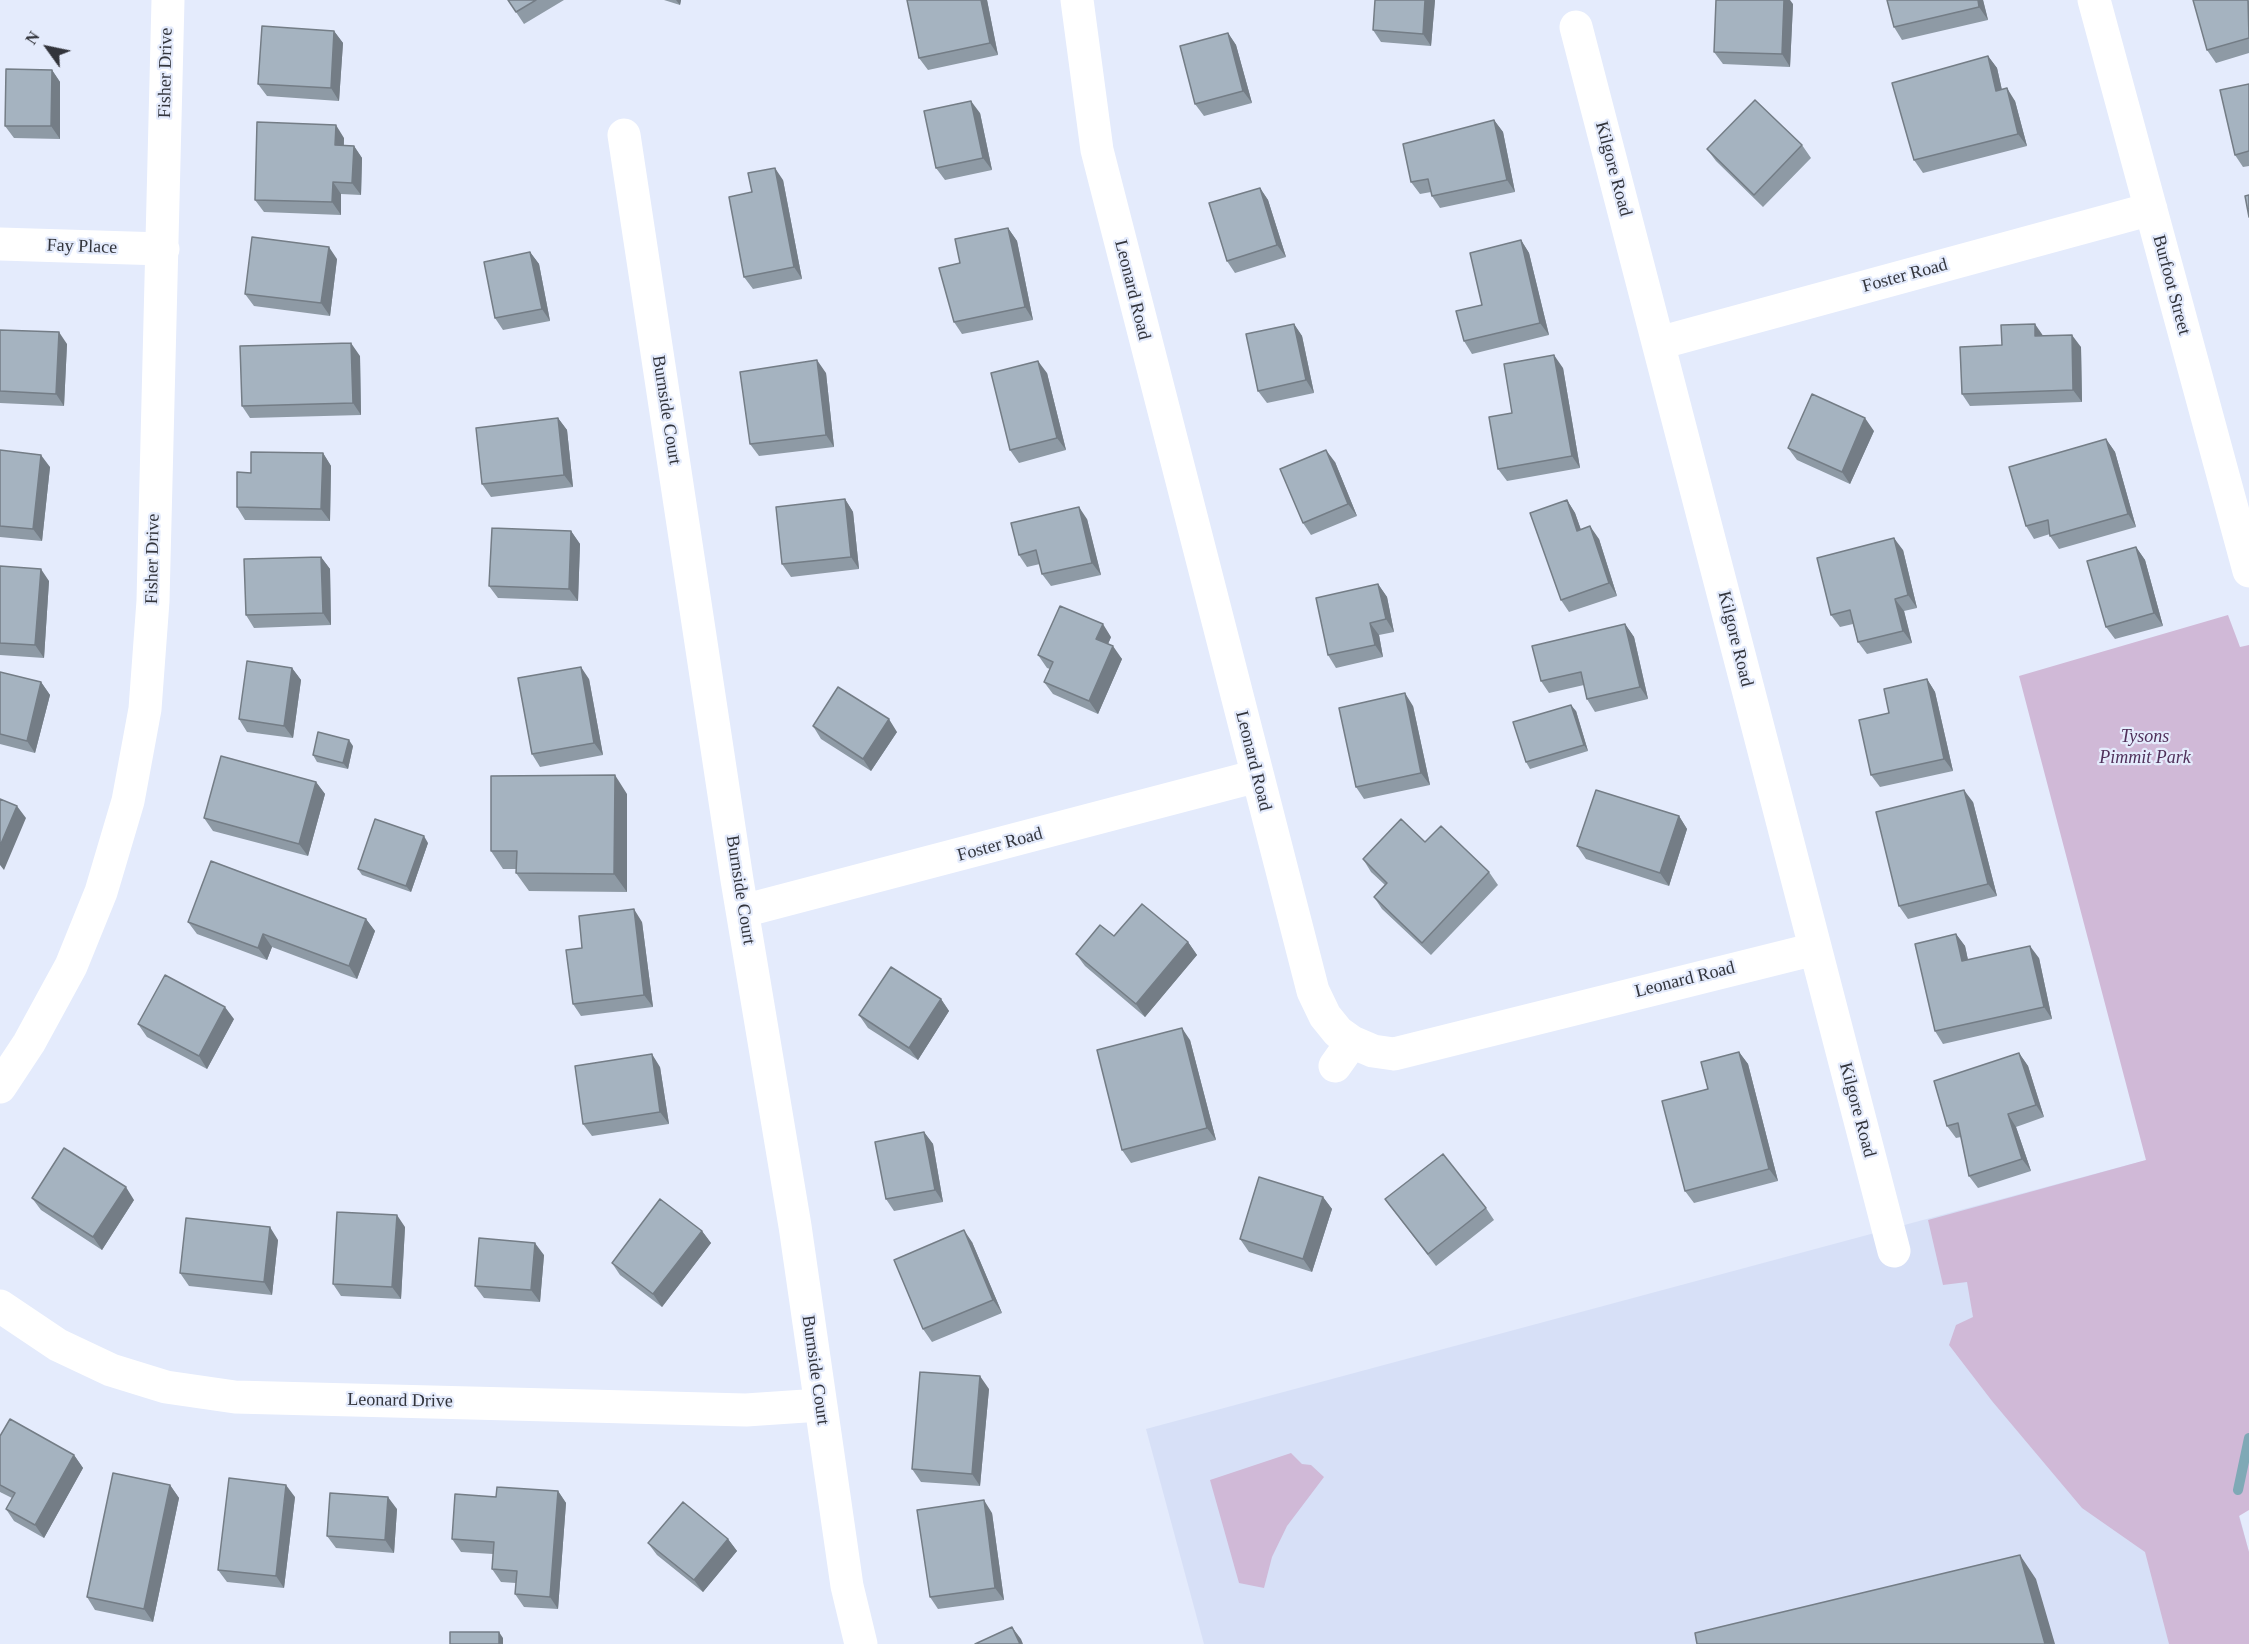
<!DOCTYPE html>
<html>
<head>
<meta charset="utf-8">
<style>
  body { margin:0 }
  #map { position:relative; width:2249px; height:1644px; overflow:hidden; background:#e4ebfc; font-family:"Times New Roman",serif }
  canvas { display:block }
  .north { position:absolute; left:18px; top:18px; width:60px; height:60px; -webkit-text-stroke:4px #e4ebfc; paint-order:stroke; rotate:303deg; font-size:16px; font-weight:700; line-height:24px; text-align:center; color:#32343b }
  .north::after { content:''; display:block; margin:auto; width:21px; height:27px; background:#32343b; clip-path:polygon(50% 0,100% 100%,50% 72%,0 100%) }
</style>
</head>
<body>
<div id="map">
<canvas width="2249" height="1644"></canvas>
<div class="north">N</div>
</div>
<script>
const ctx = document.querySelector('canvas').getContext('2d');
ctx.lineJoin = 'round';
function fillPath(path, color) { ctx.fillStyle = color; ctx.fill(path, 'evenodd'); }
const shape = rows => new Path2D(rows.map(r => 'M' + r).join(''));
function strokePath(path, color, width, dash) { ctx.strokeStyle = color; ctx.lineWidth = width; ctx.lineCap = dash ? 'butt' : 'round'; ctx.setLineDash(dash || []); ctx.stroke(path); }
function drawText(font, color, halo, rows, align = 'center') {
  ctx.font = font + ' "Times New Roman",serif'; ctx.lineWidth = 4.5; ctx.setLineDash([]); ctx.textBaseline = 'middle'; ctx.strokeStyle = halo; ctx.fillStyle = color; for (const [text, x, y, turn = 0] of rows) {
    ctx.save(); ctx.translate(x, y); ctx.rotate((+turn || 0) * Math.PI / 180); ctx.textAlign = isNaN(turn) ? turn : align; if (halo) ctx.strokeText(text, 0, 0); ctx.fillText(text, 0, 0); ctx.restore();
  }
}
fillPath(shape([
  [2146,1160,2249,1552,2249,1644,1204,1644,1146,1429]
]), '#d7e0f7');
fillPath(shape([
  [2228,615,2240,647,2249,645,2249,1510,2239,1516,2249,1552,2249,1644,2169,1644,2145,1552,2082,1508,1992,1401,1949,1345,1956,1325,1973,1317,1967,1282,1943,1285,1928,1220,2146,1160,2019,676],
  [1291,1453,1302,1464,1311,1465,1324,1477,1287,1526,1272,1557,1264,1588,1239,1583,1210,1480]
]), '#d0b9d7');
strokePath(shape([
  [2238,1490,2249,1438]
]), '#7fa9b6', 10);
strokePath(shape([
  [1077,0,1097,150,1313,991,1325,1016,1338,1032,1352,1042,1373,1051,1394,1054,1815,949],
  [2094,0,2249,571],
  [1576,27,1894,1251],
  [624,135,737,880,795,1226,847,1586,861,1644],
  [0,244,163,249],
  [1659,343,2151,209],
  [743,911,1257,776],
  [1335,1066,1352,1042],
  [0,1087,29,1043,71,966,101,892,128,801,145,709,153,601,168,0],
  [0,1306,58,1345,111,1370,166,1387,235,1397,746,1410,820,1405]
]), '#fff', 33);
fillPath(shape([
  [508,0,564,0,524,24],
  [664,0,681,0,680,5],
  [907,0,987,0,998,55,928,70,919,58],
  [1435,0,1431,46,1381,42,1373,30],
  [1887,0,1983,0,1988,20,1902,40,1894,27],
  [2249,0,2249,53,2216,63,2207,50],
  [1793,4,1790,67,1723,64,1714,52],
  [334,31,343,43,339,101,267,96,258,84],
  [1228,33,1236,45,1252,103,1204,116,1195,104],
  [1988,56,1997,68,2002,90,2015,101,2027,146,1923,173,1914,160],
  [52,70,60,82,60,139,14,138,5,126],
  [2249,84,2249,166,2243,167,2235,155],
  [980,113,992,170,945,180,936,168],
  [1494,120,1503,132,1515,192,1440,208,1432,196,1431,192,1420,194,1411,182],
  [344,138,344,145,354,146,362,158,361,195,341,194,341,215,264,212,255,200],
  [1802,145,1811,158,1763,207,1716,161,1707,149],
  [783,180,802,279,753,289,744,277],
  [1260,188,1268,200,1286,257,1235,273,1227,261],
  [1008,228,1017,241,1033,320,962,334,954,322,960,263],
  [1521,240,1529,253,1549,335,1472,354,1464,341,1482,305],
  [530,252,539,264,550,321,503,330,495,318],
  [337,259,330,316,254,306,245,294],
  [1294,324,1302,336,1314,393,1267,403,1258,391],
  [0,330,67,344,64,406,0,403],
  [2043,335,2081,347,2082,402,1970,406,1962,394,2002,345],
  [360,356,361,415,250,418,242,406],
  [1563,368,1580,468,1507,481,1498,469,1512,413],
  [826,373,834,447,759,456,750,444],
  [1047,373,1066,450,1019,463,1010,450],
  [558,418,567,430,573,487,491,497,482,484],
  [1874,431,1850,484,1797,460,1788,448],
  [2106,439,2115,452,2136,527,2059,549,2050,536,2050,534,2034,539,2026,526],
  [0,450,50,467,42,541,0,537],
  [323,453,331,466,330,521,245,520,237,507],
  [1335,462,1357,516,1311,535,1303,523],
  [845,499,853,512,859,569,791,577,782,564],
  [1567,500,1575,513,1581,530,1599,539,1617,596,1569,612,1561,600],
  [1087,519,1101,575,1051,586,1042,574,1040,564,1027,567,1019,555],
  [571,531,580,544,578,601,498,598,489,586],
  [2136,547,2145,560,2163,626,2115,639,2106,627],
  [1903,550,1917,608,1904,611,1912,643,1867,654,1858,642,1853,624,1840,627,1831,615],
  [321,557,330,569,331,625,254,628,246,615],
  [0,566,49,581,44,658,0,655],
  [1378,584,1387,597,1394,632,1379,635,1383,657,1336,668,1328,655],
  [1625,624,1634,637,1648,699,1595,712,1587,699,1584,685,1549,693,1541,681],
  [1111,637,1108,644,1122,659,1098,714,1053,694,1044,682,1050,669,1047,668,1038,655],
  [292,668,301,680,293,738,247,732,239,719],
  [0,672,41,682,50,695,35,753,0,744],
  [589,679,603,755,540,767,532,754],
  [1927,679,1935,692,1953,771,1880,787,1871,775,1889,713],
  [1413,706,1430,785,1364,799,1356,787],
  [1576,711,1588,751,1530,769,1526,762],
  [813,726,897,732,871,771,821,739],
  [353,746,348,769,317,762,313,755],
  [316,782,325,794,308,856,213,831,204,818],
  [627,794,627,892,529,891,516,873,516,869,503,869,491,851],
  [1973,802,1997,896,1908,919,1899,906],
  [1679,816,1687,829,1669,886,1586,859,1577,846],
  [1425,842,1489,872,1498,885,1431,955,1382,909,1374,897,1385,885,1371,872,1363,859],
  [428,843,411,892,362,875,358,869],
  [366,919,375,931,357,979,272,947,267,960,197,934,188,922],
  [642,922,653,1007,581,1016,573,1004,582,948],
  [1956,934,1965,946,1968,960,2039,958,2052,1019,1943,1044,1935,1031],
  [1114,936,1188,942,1197,955,1145,1017,1085,966,1076,954],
  [941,999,949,1011,918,1060,868,1028,859,1015],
  [234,1019,207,1069,147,1037,138,1024],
  [1190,1040,1216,1140,1131,1163,1122,1150],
  [1739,1052,1748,1064,1778,1181,1694,1203,1685,1191,1708,1089],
  [2019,1053,2028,1066,2044,1117,2016,1127,2031,1171,1978,1188,1969,1176,1961,1137,1956,1138,1947,1126],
  [660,1067,669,1124,592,1136,583,1124],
  [924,1132,933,1144,943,1202,894,1211,886,1199],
  [1323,1197,1332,1209,1312,1272,1249,1252,1240,1239],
  [32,1198,134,1200,102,1250,41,1210],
  [1385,1199,1486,1208,1494,1220,1436,1266],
  [405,1227,401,1299,341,1296,333,1284],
  [702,1231,711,1243,662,1307,620,1275,612,1263],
  [278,1240,272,1295,189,1286,180,1273],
  [972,1242,1002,1313,932,1342,923,1329],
  [544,1255,540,1302,484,1298,475,1286],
  [989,1389,980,1486,921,1482,912,1469],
  [0,1436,74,1455,83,1468,44,1538,14,1521,6,1509,12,1498,0,1492],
  [170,1485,179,1498,153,1622,95,1610,87,1597],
  [558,1491,566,1503,558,1609,524,1607,515,1594,516,1583,501,1582,492,1569,493,1554,461,1552,452,1539,496,1497],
  [295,1497,284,1588,227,1582,218,1570],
  [397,1509,394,1553,336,1548,327,1536],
  [992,1513,1004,1600,938,1609,930,1597],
  [728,1539,737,1551,703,1592,657,1555,648,1543]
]), '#8e9aa5');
fillPath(shape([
  [676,0,681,0,680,5],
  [981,0,987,0,998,55,990,43],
  [1425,0,1435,0,1431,46,1423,34],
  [1784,0,1790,0,1793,4,1790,67,1782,54],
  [1978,0,1983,0,1988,20,1979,7],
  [334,31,343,43,339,101,331,88],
  [1228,33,1236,45,1252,103,1243,91],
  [1988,56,1997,68,2005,104,1996,91],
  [52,70,60,82,60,139,51,126],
  [2007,88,2015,101,2027,146,2018,134],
  [971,101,980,113,992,170,983,158],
  [1494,120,1503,132,1515,192,1507,180],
  [336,125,344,138,343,157,335,145],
  [354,146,362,158,361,195,352,183],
  [775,168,783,180,802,279,794,267],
  [333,182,341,194,341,215,332,202],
  [1260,188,1268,200,1286,257,1277,245],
  [1008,228,1017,241,1033,320,1025,307],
  [1521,240,1529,253,1549,335,1540,323],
  [329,247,337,259,330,316,321,303],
  [530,252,539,264,550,321,542,309],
  [1294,324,1302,336,1314,393,1306,380],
  [2035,324,2044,337,2035,336],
  [59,332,67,344,64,406,56,394],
  [2072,335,2081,347,2082,402,2073,390],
  [351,343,360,356,361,415,353,403],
  [1554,355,1563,368,1580,468,1572,456],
  [817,360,826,373,834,447,826,435],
  [1038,361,1047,373,1066,450,1057,438],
  [558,418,567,430,573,487,564,475],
  [1865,418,1874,431,1850,484,1842,472],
  [2106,439,2115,452,2136,527,2128,514],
  [1326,450,1335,462,1357,516,1348,504],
  [323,453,331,466,330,521,321,509],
  [41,455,50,467,42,541,33,529],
  [845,499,853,512,859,569,851,557],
  [1567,500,1575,513,1586,544,1577,531],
  [1079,507,1087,519,1101,575,1092,563],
  [1590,526,1599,539,1617,596,1609,583],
  [571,531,580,544,578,601,569,589],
  [1894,538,1903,550,1917,608,1908,595],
  [2136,547,2145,560,2163,626,2154,613],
  [321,557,330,569,331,625,323,613],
  [41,569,49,581,44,658,35,645],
  [1378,584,1387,597,1394,632,1386,619],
  [1895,599,1904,611,1912,643,1903,631],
  [1370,623,1379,635,1383,657,1375,645],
  [1103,624,1111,637,1105,651,1096,639],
  [1625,624,1634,637,1648,699,1640,687],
  [1113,646,1122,659,1098,714,1089,701],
  [581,667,589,679,603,755,594,743],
  [292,668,301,680,293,738,284,726],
  [1927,679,1935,692,1953,771,1944,759],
  [41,682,50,695,35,753,27,741],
  [1405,693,1413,706,1430,785,1421,773],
  [1571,705,1576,711,1588,751,1584,745],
  [889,719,897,732,871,771,863,759],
  [349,740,353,746,348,769,343,763],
  [615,775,627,794,627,892,614,874],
  [316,782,325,794,308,856,299,844],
  [1964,790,1973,802,1997,896,1988,884],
  [17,806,26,818,4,870,0,865,0,846],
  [1679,816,1687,829,1669,886,1660,873],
  [424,836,428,843,411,892,406,886],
  [634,909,642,922,653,1007,644,995],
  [366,919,375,931,357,979,349,966],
  [263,934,272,947,267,960,258,948],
  [1956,934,1965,946,1971,974,1962,961],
  [1188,942,1197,955,1145,1017,1136,1004],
  [2030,946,2039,958,2052,1019,2044,1007],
  [941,999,949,1011,918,1060,909,1048],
  [225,1007,234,1019,207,1069,199,1056],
  [1182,1028,1190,1040,1216,1140,1207,1128],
  [1739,1052,1748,1064,1778,1181,1769,1169],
  [2019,1053,2028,1066,2044,1117,2036,1105],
  [652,1054,660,1067,669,1124,660,1112],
  [2008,1114,2016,1127,2031,1171,2022,1159],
  [924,1132,933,1144,943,1202,935,1190],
  [126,1187,134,1200,102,1250,93,1237],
  [1323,1197,1332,1209,1312,1272,1303,1259],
  [397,1215,405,1227,401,1299,392,1287],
  [270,1227,278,1240,272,1295,264,1282],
  [964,1230,972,1242,1002,1313,993,1300],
  [702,1231,711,1243,662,1307,653,1294],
  [535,1243,544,1255,540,1302,531,1290],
  [980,1376,989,1389,980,1486,972,1474],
  [74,1455,83,1468,44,1538,35,1525],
  [170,1485,179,1498,153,1622,144,1609],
  [286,1485,295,1497,284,1588,276,1576],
  [558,1491,566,1503,558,1609,550,1597],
  [388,1497,397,1509,394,1553,385,1540],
  [984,1500,992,1513,1004,1600,995,1588],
  [728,1539,737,1551,703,1592,694,1580],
  [2020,1555,2036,1579,2055,1644,2045,1644],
  [1012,1627,1021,1639,1023,1644,1020,1644],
  [499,1632,503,1638,503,1644,499,1644]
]), '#747d86');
const building = shape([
  [508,0,536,0,516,12,508,0],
  [907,0,981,0,990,43,919,58,907,0],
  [1375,0,1425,0,1423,34,1373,30,1375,0],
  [1716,0,1784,0,1782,54,1714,52,1716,0],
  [1887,0,1978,0,1979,7,1894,27,1887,0],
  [2193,0,2248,0,2249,38,2207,50,2193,0],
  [262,26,334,31,331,88,258,84,262,26],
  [1228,33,1243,91,1195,104,1180,46,1228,33],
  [1988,56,1996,91,2007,88,2018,134,1914,160,1892,83,1988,56],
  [6,69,52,70,51,126,5,126,6,69],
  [2249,84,2249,151,2235,155,2220,90,2249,84],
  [1755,100,1802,145,1754,195,1707,149,1755,100],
  [971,101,983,158,936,168,924,111,971,101],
  [1494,120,1507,180,1432,196,1428,179,1411,182,1403,144,1494,120],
  [257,122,336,125,335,145,354,146,352,183,333,182,332,202,255,200,257,122],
  [775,168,794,267,744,277,729,197,752,192,748,173,775,168],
  [1260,188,1277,245,1227,261,1209,203,1260,188],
  [2249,195,2249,217,2245,196,2249,195],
  [1008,228,1025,307,954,322,939,268,960,263,955,239,1008,228],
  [252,237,329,247,321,303,245,294,252,237],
  [1521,240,1540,323,1464,341,1456,311,1482,305,1470,253,1521,240],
  [530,252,542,309,495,318,484,262,530,252],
  [1294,324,1306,380,1258,391,1246,334,1294,324],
  [2035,324,2035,336,2072,335,2073,390,1962,394,1960,347,2002,345,2001,325,2035,324],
  [0,330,59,332,56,394,0,391,0,330],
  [351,343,353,403,242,406,240,346,351,343],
  [1554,355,1572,456,1498,469,1489,417,1512,413,1504,364,1554,355],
  [817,360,826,435,750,444,740,372,817,360],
  [1038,361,1057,438,1010,450,991,373,1038,361],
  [1812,394,1865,418,1842,472,1788,448,1812,394],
  [558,418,564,475,482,484,476,428,558,418],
  [2106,439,2128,514,2050,536,2048,520,2026,526,2009,467,2106,439],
  [0,450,41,455,33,529,0,526,0,450],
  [1326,450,1348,504,1303,523,1280,469,1326,450],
  [251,452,323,453,321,509,237,507,237,472,251,473,251,452],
  [845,499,851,557,782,564,776,507,845,499],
  [1567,500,1577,531,1590,526,1609,583,1561,600,1530,513,1567,500],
  [1079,507,1092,563,1042,574,1036,550,1019,555,1011,523,1079,507],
  [492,528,571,531,569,589,489,586,492,528],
  [1894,538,1908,595,1895,599,1903,631,1858,642,1850,610,1831,615,1817,558,1894,538],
  [2136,547,2154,613,2106,627,2087,561,2136,547],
  [321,557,323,613,246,615,244,559,321,557],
  [0,566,41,569,35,645,0,643,0,566],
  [1378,584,1386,619,1370,623,1375,645,1328,655,1316,598,1378,584],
  [1060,606,1103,624,1096,639,1113,646,1089,701,1044,682,1053,662,1038,655,1060,606],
  [1625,624,1640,687,1587,699,1581,672,1541,681,1532,646,1625,624],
  [247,661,292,668,284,726,239,719,247,661],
  [581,667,594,743,532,754,518,678,581,667],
  [0,672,41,682,27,741,0,734,0,672],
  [1927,679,1944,759,1871,775,1859,720,1889,713,1884,689,1927,679],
  [838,687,889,719,863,759,813,726,838,687],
  [1405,693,1421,773,1356,787,1339,708,1405,693],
  [1571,705,1584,745,1526,762,1513,722,1571,705],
  [318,732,349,740,343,763,313,755,318,732],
  [221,756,316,782,299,844,204,818,221,756],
  [615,775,614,874,516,873,517,851,491,851,491,776,615,775],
  [1596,790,1679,816,1660,873,1577,846,1596,790],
  [1964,790,1988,884,1899,906,1876,812,1964,790],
  [0,799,17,806,0,846,0,799],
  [375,819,424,836,406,886,358,869,375,819],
  [1401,819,1425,842,1441,826,1489,872,1422,943,1374,897,1387,883,1363,859,1401,819],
  [211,861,366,919,349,966,263,934,258,948,188,922,211,861],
  [1142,904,1188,942,1136,1004,1076,954,1100,925,1114,936,1142,904],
  [634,909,644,995,573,1004,566,950,582,948,579,916,634,909],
  [1956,934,1962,961,2030,946,2044,1007,1935,1031,1915,944,1956,934],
  [891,967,941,999,909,1048,859,1015,891,967],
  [165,975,225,1007,199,1056,138,1024,165,975],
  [1182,1028,1207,1128,1122,1150,1097,1050,1182,1028],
  [1739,1052,1769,1169,1685,1191,1662,1101,1708,1089,1701,1062,1739,1052],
  [2019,1053,2036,1105,2008,1114,2022,1159,1969,1176,1958,1123,1947,1126,1934,1081,2019,1053],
  [652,1054,660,1112,583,1124,575,1066,652,1054],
  [924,1132,935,1190,886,1199,875,1142,924,1132],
  [64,1148,126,1187,93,1237,32,1198,64,1148],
  [1443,1154,1486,1208,1428,1254,1385,1199,1443,1154],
  [1259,1177,1323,1197,1303,1259,1240,1239,1259,1177],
  [660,1199,702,1231,653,1294,612,1263,660,1199],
  [337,1212,397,1215,392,1287,333,1284,337,1212],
  [186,1218,270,1227,264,1282,180,1273,186,1218],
  [964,1230,993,1300,923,1329,894,1260,964,1230],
  [479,1238,535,1243,531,1290,475,1286,479,1238],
  [920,1372,980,1376,972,1474,912,1469,920,1372],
  [10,1419,74,1455,35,1525,6,1509,15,1493,0,1485,0,1436,10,1419],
  [113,1473,170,1485,144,1609,87,1597,113,1473],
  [229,1478,286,1485,276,1576,218,1570,229,1478],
  [497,1487,558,1491,550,1597,515,1594,517,1571,492,1569,494,1542,452,1539,455,1494,496,1497,497,1487],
  [330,1493,388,1497,385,1540,327,1536,330,1493],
  [984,1500,995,1588,930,1597,917,1510,984,1500],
  [683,1502,728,1539,694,1580,648,1543,683,1502],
  [2020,1555,2045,1644,1697,1644,1695,1633,2020,1555],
  [1012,1627,1020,1644,975,1644,1012,1627],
  [450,1632,499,1632,499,1644,450,1644,450,1632]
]);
fillPath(building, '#a5b3c0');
strokePath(building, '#747d86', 1.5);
drawText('18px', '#32343b', '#e4ebfc', [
  ["Fisher Drive",166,73,-89],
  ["Kilgore Road",1613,169,75],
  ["Fay Place",82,247,2],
  ["Foster Road",1905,276,-15],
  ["Burfoot Street",2171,285,75],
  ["Leonard Road",1132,290,76],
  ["Burnside Court",666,410,81],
  ["Fisher Drive",153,559,-89],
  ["Kilgore Road",1735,639,76],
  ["Leonard Road",1253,761,76],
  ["Foster Road",1000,845,-15],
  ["Burnside Court",740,890,81],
  ["Leonard Road",1685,980,-14],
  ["Kilgore Road",1857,1110,75],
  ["Burnside Court",815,1370,82],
  ["Leonard Drive",400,1401,1]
]);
drawText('italic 18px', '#50305a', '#e4ebfc', [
  ["Tysons",2145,737],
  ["Pimmit Park",2145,758]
]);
</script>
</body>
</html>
